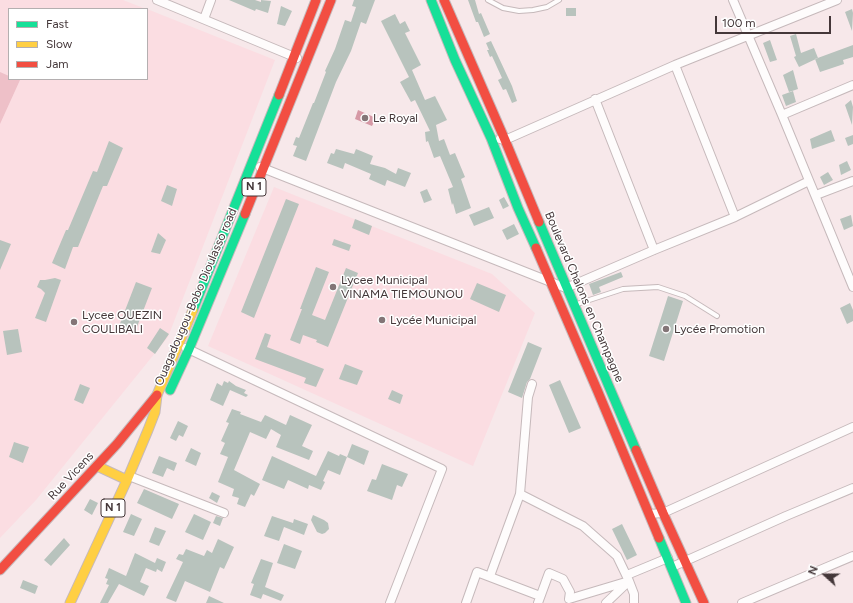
<!DOCTYPE html>
<html>
<head>
<meta charset="utf-8">
<style>
  body { margin:0 }
  #map { position:relative; width:853px; height:603px; overflow:hidden; background:#f7e8ea; font-family:Figtree,sans-serif }
  canvas { display:block }
  .legend { position:absolute; left:8px; top:8px; width:140px; height:72px; box-sizing:border-box; background:#fff; border:1px solid #b4afb0; margin:0; padding:5px 7px; list-style:none; font-size:12px; color:#443739 }
  .legend li { display:flex; align-items:center; gap:8px; height:20px }
  .legend b { width:20px; border:1px solid #b4afb0 }
  .north { position:absolute; left:805px; top:555px; width:40px; height:40px; -webkit-text-stroke:3px #fff; paint-order:stroke; rotate:291deg; font-size:11px; font-weight:700; line-height:16px; text-align:center; color:#443739 }
  .north::after { content:''; display:block; margin:auto; width:14px; height:18px; background:#443739; clip-path:polygon(50% 0,100% 100%,50% 72%,0 100%) }
  .scale { position:absolute; left:715px; top:16px; width:116px; height:18px; box-sizing:border-box; border:2px solid #443739; border-top:0; padding-left:5px; font-size:12px; line-height:14px; white-space:nowrap; color:#443739; -webkit-text-stroke:3px #fff; paint-order:stroke }
</style>
</head>
<body>
<div id="map">
<canvas width="853" height="603"></canvas>
<ul class="legend">
<li><b style="height:5px;background:#16e098"></b>Fast</li>
<li><b style="height:5px;background:#ffcf43"></b>Slow</li>
<li><b style="height:5px;background:#f24e42"></b>Jam</li>
</ul>
<div class="north">N</div>
<div class="scale">100 m</div>
</div>
<script>
const ctx = document.querySelector('canvas').getContext('2d');
ctx.lineJoin = 'round';
function fillPath(path, color) { ctx.fillStyle = color; ctx.fill(path, 'evenodd'); }
const shape = rows => new Path2D(rows.map(r => 'M' + r).join(''));
function strokePath(path, color, width, dash) { ctx.strokeStyle = color; ctx.lineWidth = width; ctx.lineCap = dash ? 'butt' : 'round'; ctx.setLineDash(dash || []); ctx.stroke(path); }
function drawText(font, color, halo, rows, align = 'center') {
  ctx.font = font + ' Figtree,sans-serif'; ctx.lineWidth = 3; ctx.setLineDash([]); ctx.textBaseline = 'middle'; ctx.strokeStyle = halo; ctx.fillStyle = color; for (const [text, x, y, turn = 0] of rows) {
    ctx.save(); ctx.translate(x, y); ctx.rotate((+turn || 0) * Math.PI / 180); ctx.textAlign = isNaN(turn) ? turn : align; if (halo) ctx.strokeText(text, 0, 0); ctx.fillText(text, 0, 0); ctx.restore();
  }
}
fillPath(shape([
  [0,0,123,0,146,9,9,9,9,79,147,79,147,9,275,60,168,337,36,500,0,538],
  [274,187,492,274,535,313,473,466,208,346]
]), '#fbdde2');
fillPath(shape([
  [0,72,9,76,9,79,20,80,0,124]
]), '#eec0c8');
fillPath(shape([
  [358,110,376,118,372,126,355,119]
]), '#d698a5');
fillPath(shape([
  [229,0,255,0,261,2,261,0,271,1,268,13,256,9,255,11],
  [354,0,375,0,366,24,361,22,351,51,336,82,306,161,293,156,297,146,293,145,296,137,299,138,313,103,314,103,326,72,325,71,335,49,345,20,351,22,356,7,352,6],
  [468,0,475,0,479,14,481,13,490,34,484,37,478,22,476,22],
  [281,6,292,11,285,26,277,24],
  [566,8,576,8,576,16,566,16],
  [852,9,853,13,852,31,845,12],
  [395,14,400,24,405,21,410,31,405,33,421,65,412,70,425,100,435,96,447,120,436,125,439,141,444,139,450,155,455,153,465,177,461,179,471,208,456,214,453,203,452,205,448,189,453,187,440,156,434,158,428,141,426,142,425,132,430,131,415,100,411,102,400,82,409,77,381,21],
  [796,34,801,53,814,48,818,58,799,67,794,57,796,56,790,36],
  [770,40,777,60,770,62,763,43],
  [491,41,512,86,517,101,512,103,506,89,503,90,498,80,502,78,492,56,490,57,487,50,489,50,486,43],
  [853,45,853,57,843,60,844,64,820,72,815,59],
  [793,70,798,89,789,92,783,75],
  [793,91,796,102,786,106,782,95],
  [851,100,853,107,852,125,845,105],
  [831,130,835,141,812,149,810,139],
  [853,135,853,144,848,146,845,138],
  [109,141,123,148,107,186,103,186,78,247,73,247,65,269,52,263,66,230,68,230,93,171,97,172],
  [336,149,354,154,356,149,373,156,370,164,385,168,396,174,398,168,411,173,405,187,387,180,385,186,369,179,371,174,345,163,343,169,327,163,331,153,334,154],
  [847,161,851,170,841,175,839,165],
  [828,172,833,180,824,185,820,177],
  [167,185,177,189,172,206,161,201],
  [427,189,432,200,424,203,420,192],
  [504,197,509,206,503,209,499,200],
  [286,199,299,204,254,318,241,312],
  [489,207,494,218,474,226,469,215],
  [851,215,853,226,844,230,840,219],
  [355,219,372,226,369,235,352,228],
  [514,224,519,234,507,240,502,230],
  [158,233,166,240,160,254,151,252],
  [334,239,351,245,349,251,332,245],
  [0,240,11,244,0,270],
  [316,267,329,272,312,315,325,320,346,268,358,273,328,347,316,342,317,340,303,335,300,344,290,340,302,309,300,309],
  [621,272,623,277,599,287,601,292,593,295,589,284],
  [55,278,61,280,46,322,35,318,45,293,41,289,37,287,40,280,45,280],
  [136,282,152,288,135,332,119,326],
  [477,283,506,295,499,312,470,299],
  [668,296,683,301,664,361,649,356],
  [850,303,853,310,853,321,847,324,840,308],
  [160,328,169,334,155,354,147,348],
  [18,329,22,352,7,355,3,331],
  [265,333,271,335,267,347,324,369,316,387,304,383,306,378,255,359],
  [528,342,542,348,530,379,527,382,522,398,508,392],
  [345,364,363,371,357,385,339,379],
  [560,380,581,428,569,433,549,385],
  [224,381,228,383,229,381,236,386,246,390,244,393,248,395,246,397,230,390,223,406,210,400,217,383,222,386],
  [80,384,90,388,83,404,74,400],
  [392,390,403,395,400,404,388,399],
  [232,409,241,412,240,414,261,422,265,415,286,425,290,415,312,425,302,446,313,451,309,460,276,447,281,435,271,429,266,439,250,432,234,470,260,484,254,496,251,494,245,507,237,504,239,498,232,496,234,489,218,482,228,457,220,454,225,443,221,441,229,423,226,422],
  [178,421,188,426,183,437,179,435,176,441,170,438],
  [14,442,29,447,23,463,9,457],
  [352,444,369,451,364,465,347,457],
  [191,448,201,453,196,466,185,461],
  [328,451,339,456,340,454,347,457,340,475,328,470,323,481,325,482,321,490,309,485,308,489,288,480,284,489,262,480,272,456,316,476],
  [159,456,177,463,174,471,167,468,163,477,152,473],
  [382,464,408,474,402,487,397,485,392,500,367,491,372,479,376,480],
  [144,489,179,504,172,519,137,503],
  [212,492,220,496,217,503,209,498],
  [90,499,98,503,92,515,84,510],
  [131,514,142,519,134,536,123,532],
  [194,514,211,522,203,540,185,532],
  [313,515,324,520,328,523,329,529,325,533,322,534,317,532,311,520],
  [216,516,223,518,220,526,213,523],
  [272,516,293,523,294,519,308,524,304,535,284,527,279,541,264,536],
  [622,524,637,555,627,560,612,529],
  [155,527,166,531,159,546,149,542],
  [64,538,70,545,51,566,44,560],
  [218,539,234,547,224,569,220,567,210,592,185,581,176,602,166,598,183,562,176,559,179,554,183,555,186,549,204,556,207,550,212,553],
  [284,544,302,551,295,569,277,563],
  [135,553,155,563,157,558,166,562,162,572,157,569,156,572,146,568,140,582,149,586,144,596,119,584,108,603,100,603,109,585,106,584,108,579,105,578,109,568,126,576],
  [261,559,273,563,265,587,284,595,281,601,263,594,261,599,250,595,254,584,251,583],
  [23,580,38,586,35,594,20,588],
  [209,596,224,603,206,603]
]), '#b8c3bd');
const lane = shape([
  [488,0,503,8,519,11,533,10,547,7,559,0],
  [574,305,623,289,658,287,685,296,717,316]
]);
const street = shape([
  [157,0,297,58],
  [733,0,782,115,853,287],
  [204,19,211,0],
  [675,65,735,217],
  [595,99,654,250],
  [782,115,853,85],
  [500,139,505,140,675,65,837,0],
  [260,167,566,288,654,250,735,217,809,181],
  [816,195,853,181],
  [186,348,442,469,390,603],
  [129,476,224,513],
  [520,494,583,526,617,556,629,581,634,594,634,603],
  [649,514,663,513,853,427],
  [672,567,786,516,853,488],
  [627,575,668,558],
  [490,576,520,494,528,397,532,384],
  [466,603,477,572,540,596],
  [538,603,549,573,563,579,570,592,569,599,629,581],
  [606,603,627,583],
  [742,603,853,556]
]);
const fast = shape([
  [431,0,455,60,491,138,518,208,536,248],
  [539,222,636,450],
  [193,310,279,95],
  [170,390,189,349,245,214],
  [659,538,686,603]
]);
const slow = shape([
  [97,466,127,480],
  [70,603,127,480,148,430,155,412,157,395,193,310]
]);
const jam = shape([
  [444,0,505,140,539,222],
  [279,95,316,0],
  [245,214,331,0],
  [536,248,598,392,659,538],
  [636,450,663,513,704,603],
  [0,570,117,444,157,395]
]);
strokePath(lane, '#c6b9bb', 6);
strokePath(street, '#c6b9bb', 10);
strokePath(fast, '#c6b9bb', 11);
strokePath(slow, '#c6b9bb', 11);
strokePath(jam, '#c6b9bb', 11);
strokePath(lane, '#fefcfc', 4);
strokePath(street, '#fefcfc', 8);
strokePath(fast, '#16e098', 9);
strokePath(slow, '#ffcf43', 9);
strokePath(jam, '#f24e42', 9);
for (const [x, y, r, color] of [
  [365,118,4,"#837577"],
  [333,287,4,"#837577"],
  [382,320,4,"#837577"],
  [74,322,4,"#837577"],
  [666,329,4,"#837577"]
]) { const dot = new Path2D(); dot.arc(x, y, r, 0, 2 * Math.PI); ctx.fillStyle = color; ctx.fill(dot); strokePath(dot, '#fff', 1.5); }
for (const [x, y, w] of [
  [254,187,24],
  [113,508,24]
]) { const box = new Path2D(); box.roundRect(x - w / 2, y - 9, w, 18, 3); ctx.fillStyle = '#fff'; ctx.fill(box); strokePath(box, '#443739', 1); }
drawText('bold 11px', '#443739', null, [
  ["N 1",254,187],
  ["N 1",113,508]
]);
drawText('12px', '#443739', '#fff', [
  ["Le Royal",373,118],
  ["Lycee Municipal",341,280],
  ["VINAMA TIEMOUNOU",341,294],
  ["Lycee OUEZIN",82,315],
  ["COULIBALI",82,329],
  ["Lycée Municipal",390,320],
  ["Lycée Promotion",674,329]
], 'left');
drawText('12px', '#443739', '#fff', [
  ["Ouagadougou-Bobo Dioulasso road",196,297,-67],
  ["Boulevard Chalons en Champagne",584,297,67],
  ["Rue Vicens",71,476,-47]
]);
</script>
</body>
</html>
